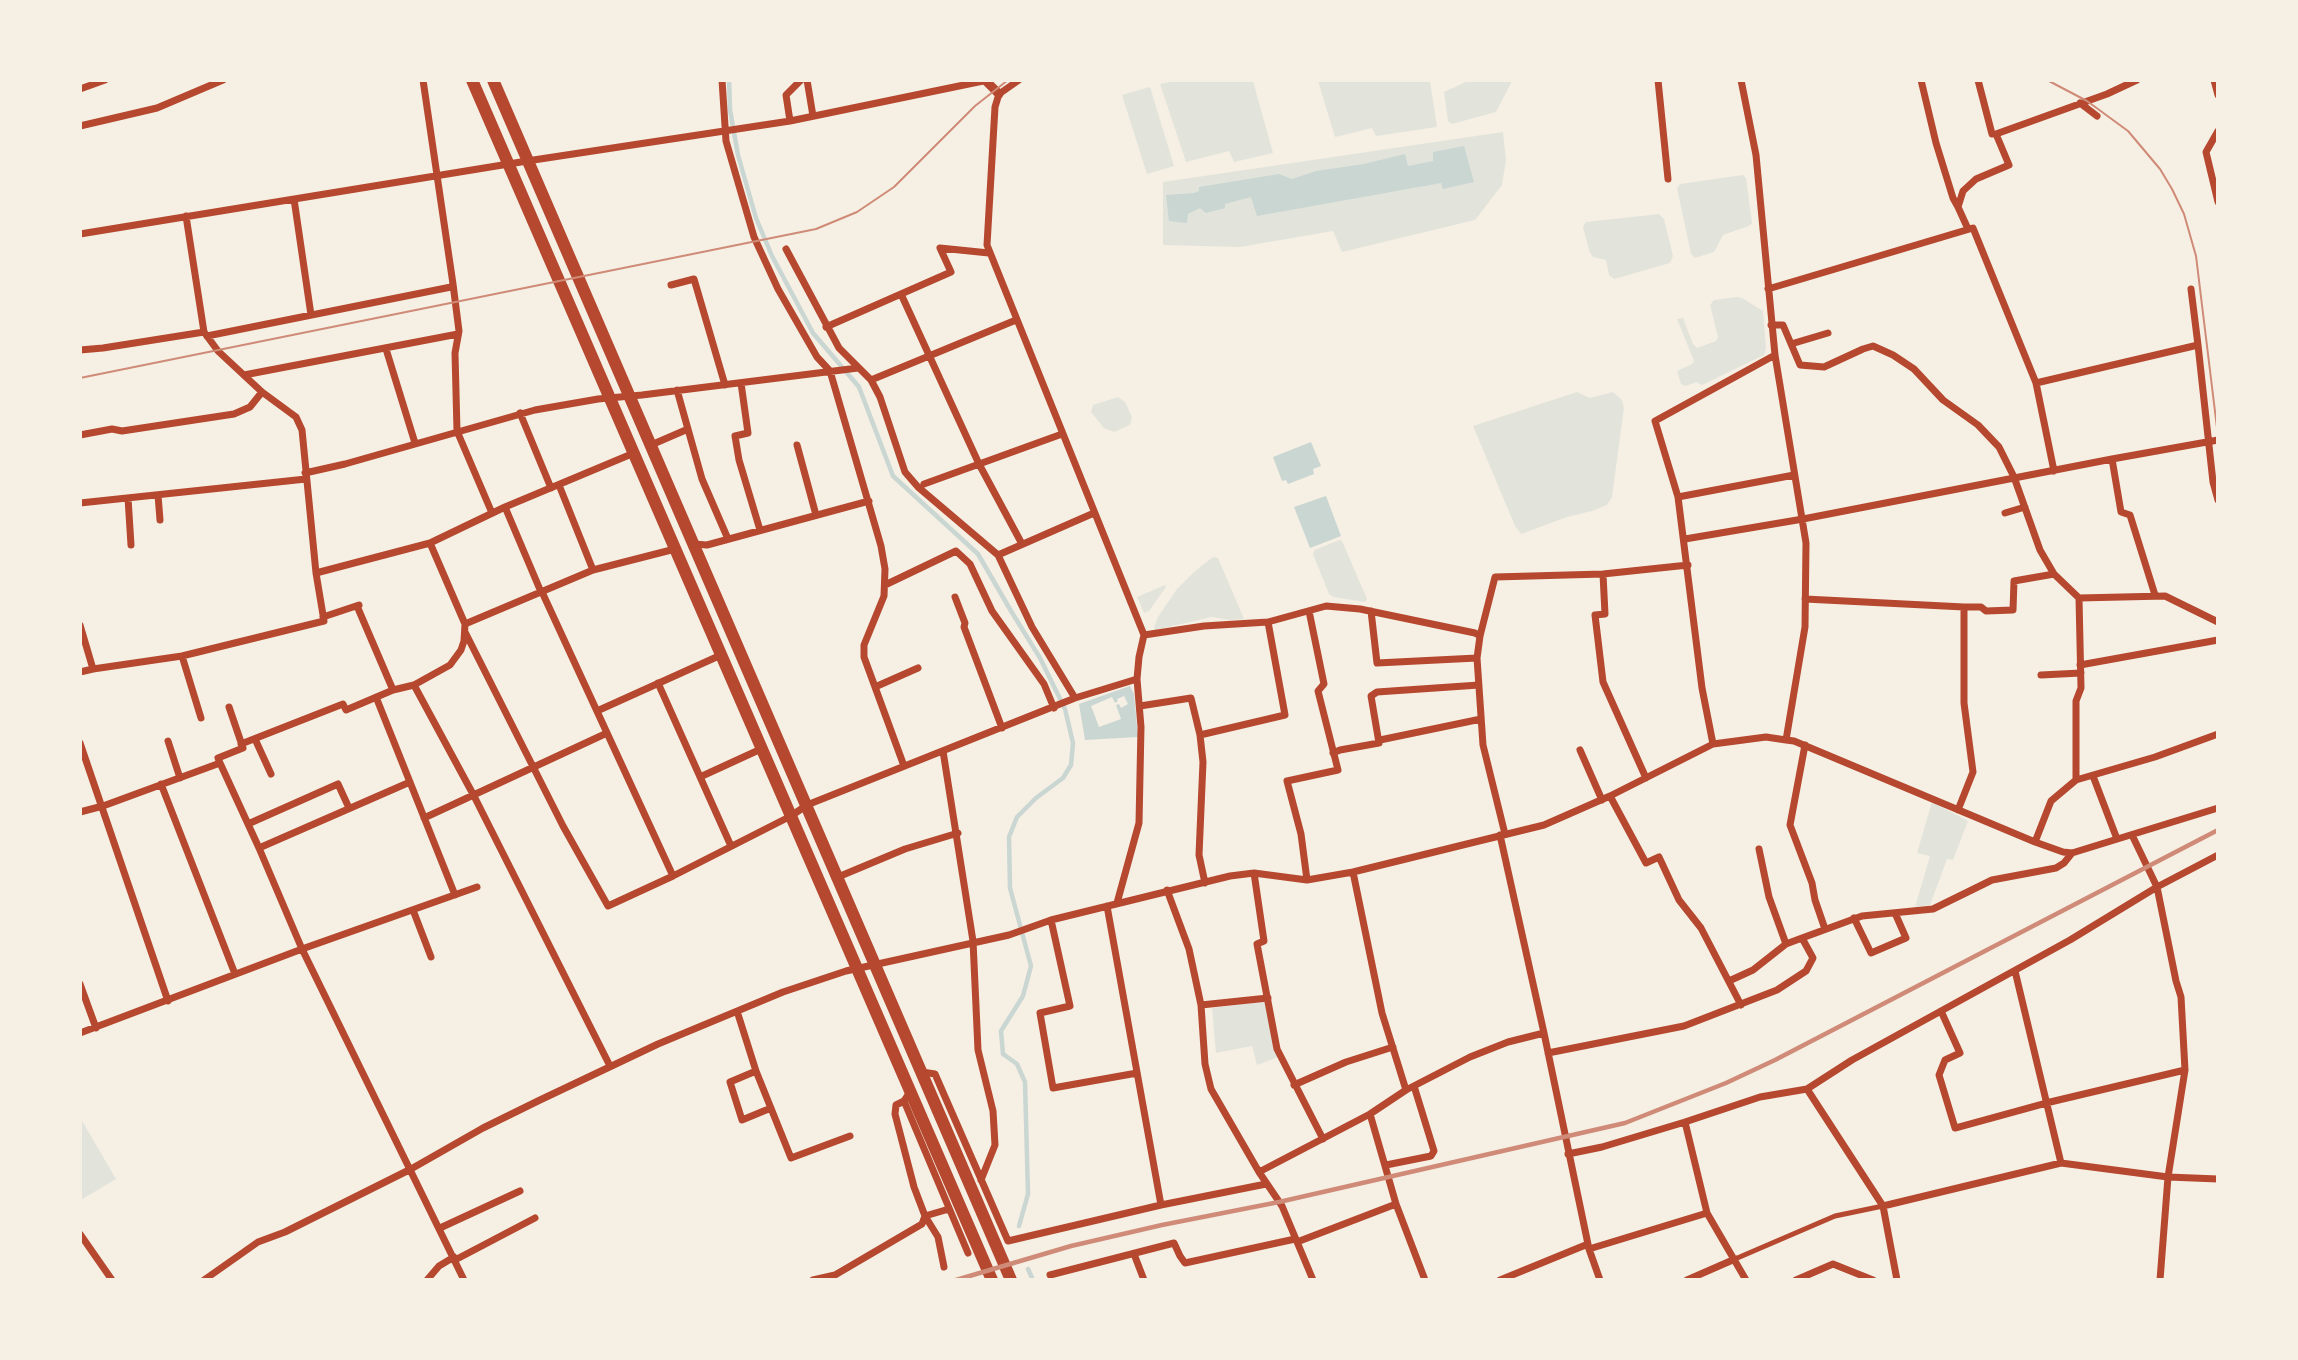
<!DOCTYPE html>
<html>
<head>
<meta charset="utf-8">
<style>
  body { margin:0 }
  #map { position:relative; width:2298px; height:1360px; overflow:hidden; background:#f6efe4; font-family:"PT Serif",serif }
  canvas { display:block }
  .frame { position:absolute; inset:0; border:82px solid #f6efe4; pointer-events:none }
</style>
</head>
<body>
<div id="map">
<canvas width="2298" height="1360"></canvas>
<div class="frame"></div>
</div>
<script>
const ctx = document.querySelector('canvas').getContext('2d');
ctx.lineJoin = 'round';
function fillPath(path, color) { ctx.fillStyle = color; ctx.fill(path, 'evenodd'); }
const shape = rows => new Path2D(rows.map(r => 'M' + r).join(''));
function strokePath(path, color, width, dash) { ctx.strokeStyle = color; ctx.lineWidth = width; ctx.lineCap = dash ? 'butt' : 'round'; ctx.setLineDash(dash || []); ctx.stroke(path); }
fillPath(shape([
  [1470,80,1512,81,1496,112,1452,124,1448,121,1444,92],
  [1174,81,1253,81,1273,153,1234,162,1229,151,1186,162,1160,84],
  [1318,81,1430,81,1437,127,1376,136,1372,128,1335,137],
  [1150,87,1174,166,1147,174,1122,95],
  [1503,132,1506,160,1502,185,1475,220,1342,252,1333,231,1240,247,1163,245,1163,182],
  [1743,175,1746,178,1752,223,1749,226,1723,235,1714,252,1695,258,1691,254,1677,188,1680,184],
  [1659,214,1664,219,1673,256,1670,263,1614,279,1609,275,1606,260,1593,257,1590,253,1583,227,1586,222],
  [1737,297,1742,298,1763,311,1766,348,1764,355,1702,385,1696,382,1686,386,1681,384,1677,371,1692,364,1694,361,1677,319,1683,318,1693,344,1697,348,1716,341,1718,337,1710,305,1714,300],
  [1577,392,1590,398,1613,392,1622,400,1624,408,1612,497,1607,505,1592,511,1567,517,1521,534,1515,526,1473,426],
  [1118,397,1125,402,1132,417,1130,425,1114,432,1104,428,1091,412,1093,405],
  [1339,540,1342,541,1367,599,1365,602,1333,597,1329,594,1313,554,1315,550],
  [1213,557,1218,558,1244,619,1230,620,1212,617,1155,630,1154,627,1158,617,1177,589,1194,572],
  [1165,585,1166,587,1149,611,1144,613,1137,597],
  [1932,802,1968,821,1953,860,1947,859,1930,905,1915,907,1930,856,1917,853],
  [1267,1001,1278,1057,1257,1065,1252,1046,1216,1053,1212,1008],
  [81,1119,116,1179,81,1200,80,1200]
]), '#e2e4dc');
fillPath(shape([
  [1464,146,1474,182,1443,189,1441,183,1257,216,1251,197,1225,204,1225,208,1206,213,1200,208,1188,214,1187,223,1169,221,1166,195,1194,193,1199,191,1199,187,1279,174,1292,179,1316,171,1364,164,1405,154,1408,166,1433,161,1433,152],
  [1311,442,1321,466,1313,469,1314,474,1288,484,1286,480,1282,481,1273,457],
  [1326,496,1341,536,1310,548,1294,507],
  [1130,686,1134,694,1138,737,1085,740,1079,704],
  [1124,696,1128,704,1121,708,1119,704,1116,705,1121,719,1099,727,1091,706,1112,697,1115,703,1118,701,1117,699]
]), '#c9d6d2');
strokePath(shape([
  [729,80,730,110,738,155,756,218,772,256,813,333,859,387,893,476,978,554,1011,611,1040,658,1065,709,1073,743,1071,765,1063,778,1036,798,1017,817,1009,837,1010,888,1031,966,1023,996,1001,1031,1003,1054,1017,1064,1025,1082,1028,1194,1019,1226],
  [1028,1269,1033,1280]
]), '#c9d6d2', 4.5);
strokePath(shape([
  [1735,1259,1835,1216,1883,1206]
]), '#b5482f', 5);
strokePath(shape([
  [722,80,726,141,754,237,778,289,817,357,830,371,881,546,885,569,884,596,864,645,864,657,904,766],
  [807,80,813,116],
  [1019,80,999,94,995,107,987,245,1144,635,1139,657,1137,679,1141,727,1139,823,1117,903],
  [1658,80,1668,179],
  [1921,80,1936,143,1953,198,1958,207],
  [1978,80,1992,134],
  [2214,80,2218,95],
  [80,89,105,80],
  [2080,103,2097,116],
  [790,121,786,95,801,80],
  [80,126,157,108,223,80],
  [2218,131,2206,152,2218,202],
  [294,199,311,315],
  [1968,229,1958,207,1963,191,1976,179,2009,165,1996,134,2107,94,2137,80],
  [80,234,527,161,790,121,988,80],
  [786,249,839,348,871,380,880,397,905,472,918,487,998,555,1032,627,1075,698],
  [453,284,459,331,455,353,457,431,492,513],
  [671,285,694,279,725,385],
  [1768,289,1973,228,2036,383,2054,471],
  [901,294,979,464,1022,544],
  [1771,325,1783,325,1800,365,1824,367,1863,349,1873,346,1893,355,1914,369,1943,400,1978,425,1999,447,2014,477,2040,550,2054,574,2079,598,2165,596,2218,622],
  [826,327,951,272,940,248,989,253],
  [207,336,451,287,453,284,423,80],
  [1791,344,1828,333],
  [2198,345,2213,482,2218,500],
  [386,349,415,443],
  [80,350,103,348,204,332],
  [244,375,458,334],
  [871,380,1016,320],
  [741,383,748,433,735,436,739,460,760,530],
  [2036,383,2198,345,2191,289],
  [677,390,702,479,728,539],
  [520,413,551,488],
  [80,435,112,429,122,431,234,414,250,407,262,392],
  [651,445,688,429],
  [797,445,816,515],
  [2112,459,2121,512,2130,515,2155,595],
  [305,473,345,464,535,410,598,399,642,395,858,368],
  [924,484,1062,434],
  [559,485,593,570],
  [158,495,160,520],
  [1678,497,1794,475],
  [128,498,131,545],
  [80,503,306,479],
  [505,507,541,592],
  [2005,513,2025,507],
  [1685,539,1803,519,2112,459,2218,440],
  [694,544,707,545,869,501],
  [998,555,1094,513],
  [316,573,430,543,505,507,634,453],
  [1603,574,1605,614,1595,615,1603,682,1646,778],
  [885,585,956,551,970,564,992,611,1044,684,1054,708],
  [542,592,673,876],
  [955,597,965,623,964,627,1002,728],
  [1805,599,1964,607,1964,703,1973,772,1958,810],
  [357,606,393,690],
  [1964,607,1981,607,1986,611,2013,610,2014,581,2054,574],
  [1371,611,1377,663,1477,658],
  [323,617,359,605],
  [465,624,593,570,675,549],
  [80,625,93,669],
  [465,632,563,826,608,906,673,876,791,816,807,805,1075,698,1137,679],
  [1144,635,1204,626,1268,622,1326,606,1360,609,1475,633,1480,636],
  [182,656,201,718],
  [2080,665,2218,640],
  [80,672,93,669,182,656,324,621,316,573,302,430,296,417,262,392,218,351,204,332,186,216],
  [2041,675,2081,673],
  [658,683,731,846],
  [414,685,474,796,610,1066],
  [875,687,918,668],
  [376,697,455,895],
  [1140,706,1191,698,1200,735],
  [597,711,721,655],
  [255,739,271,774],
  [1380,740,1481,719],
  [1786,740,1794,741,2035,842,2063,852,2072,853,2218,808],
  [168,741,180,778],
  [80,743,168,1001],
  [241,744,343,704,346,710,393,690,414,685,450,665,461,650,464,641,465,624,430,543],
  [1713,744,1702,688,1678,497,1655,421,1775,355],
  [1805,745,1790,825,1812,883,1815,900,1825,929],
  [1580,750,1602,800],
  [943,751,973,941,978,1050,993,1111,995,1145,981,1180],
  [1333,753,1340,750,1379,743,1371,696,1377,692,1479,685],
  [220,763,259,848,410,782],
  [2093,776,2117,839],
  [700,777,761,749],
  [2076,780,2155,757,2218,734],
  [161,784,235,974],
  [1610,796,1646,863,1659,857,1679,900,1701,928,1741,1005],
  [80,812,103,806,220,763,218,758,243,748,229,707],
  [424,818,607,733],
  [248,824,338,784,349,808],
  [1505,834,1483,745,1477,658,1480,636,1495,577,1603,574,1688,565],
  [1500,835,1544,1033,1589,1249,1600,1280],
  [2132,835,2157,887,2176,981,2181,997,2185,1070,2168,1177,2160,1280],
  [2035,842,2051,801,2076,780,2076,701,2081,688,2079,598],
  [259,848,302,949,464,1280],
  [1759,849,1769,897,1786,944],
  [1353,872,1382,1013,1406,1090],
  [1254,873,1264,941,1257,944,1277,1049,1323,1139],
  [838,877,905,849,958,833],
  [1307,880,1301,834,1287,781,1338,770,1318,691,1324,684,1309,611],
  [1205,883,1199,855,1203,762,1200,735,1285,715,1268,622],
  [1167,890,1189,949,1201,1005,1205,1064,1211,1089,1259,1172],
  [1107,906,1161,1205],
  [413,910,431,957],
  [1854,918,1871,953,1906,938,1895,913],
  [1051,920,1070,1006,1040,1013,1053,1088,1137,1073],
  [2015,971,2061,1163],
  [1729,981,1753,970,1786,944,1802,938,1862,916,1933,909,1992,880,2056,868,2064,863,2072,853],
  [80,984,96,1028],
  [1201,1005,1268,998],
  [737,1011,756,1071,791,1158,850,1136],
  [1941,1011,1960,1053,1945,1060,1939,1075,1955,1128,2046,1103,2185,1070],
  [80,1033,302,949,477,887],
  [1548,1053,1684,1026,1777,990,1806,971,1813,958,1802,938],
  [756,1071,730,1082,742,1120,771,1108],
  [922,1072,935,1074,1008,1241,1161,1205,1266,1184],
  [1294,1085,1346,1062,1393,1047],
  [1807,1089,1883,1206,1897,1280],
  [910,1092,904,1101,896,1105,895,1114,914,1187,925,1216,938,1237,944,1267],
  [904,1101,968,1253],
  [1370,1114,1396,1204,1425,1280],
  [1685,1122,1760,1097,1807,1089,1852,1060,2070,940,2157,887,2218,855],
  [1568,1154,1602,1147,1685,1122,1707,1213,1746,1280],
  [1386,1165,1431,1156,1434,1151,1414,1086],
  [1883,1206,2061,1163,2168,1177,2218,1179],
  [440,1228,520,1191],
  [80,1234,112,1280],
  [1297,1242,1396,1204],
  [1589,1249,1707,1213],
  [1134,1254,1144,1280],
  [455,1260,535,1218],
  [1050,1275,1174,1243,1180,1256,1185,1263,1295,1239],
  [204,1280,258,1242,285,1232,411,1169,483,1128,540,1100,658,1044,783,992,846,971,1009,935,1051,920,1230,876,1254,873,1307,880,1353,872,1544,825,1610,796,1713,744,1766,737,1786,740,1805,627,1806,543,1775,355,1756,155,1741,80],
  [427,1280,439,1266,454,1257],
  [813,1280,835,1275,922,1224,925,1216,949,1209],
  [1313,1280,1282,1206,1259,1172,1370,1114,1406,1090,1470,1057,1508,1042,1544,1033],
  [1500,1280,1588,1244],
  [1687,1280,1735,1259],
  [1796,1280,1833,1264,1873,1280]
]), '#b5482f', 7);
strokePath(shape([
  [986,81,999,94]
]), '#b5482f', 9);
strokePath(shape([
  [472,80,992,1280],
  [493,80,1011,1280]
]), '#b5482f', 12);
strokePath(shape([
  [2047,80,2087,101,2128,131,2160,169,2172,189,2184,214,2196,256,2218,436],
  [80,378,816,229,857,212,894,187,975,106,1008,80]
]), '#cf8b77', 2);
strokePath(shape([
  [956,1280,1071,1246,1162,1225,1279,1202,1625,1123,1726,1083,1775,1060,2218,830]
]), '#cf8b77', 4.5);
</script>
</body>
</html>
